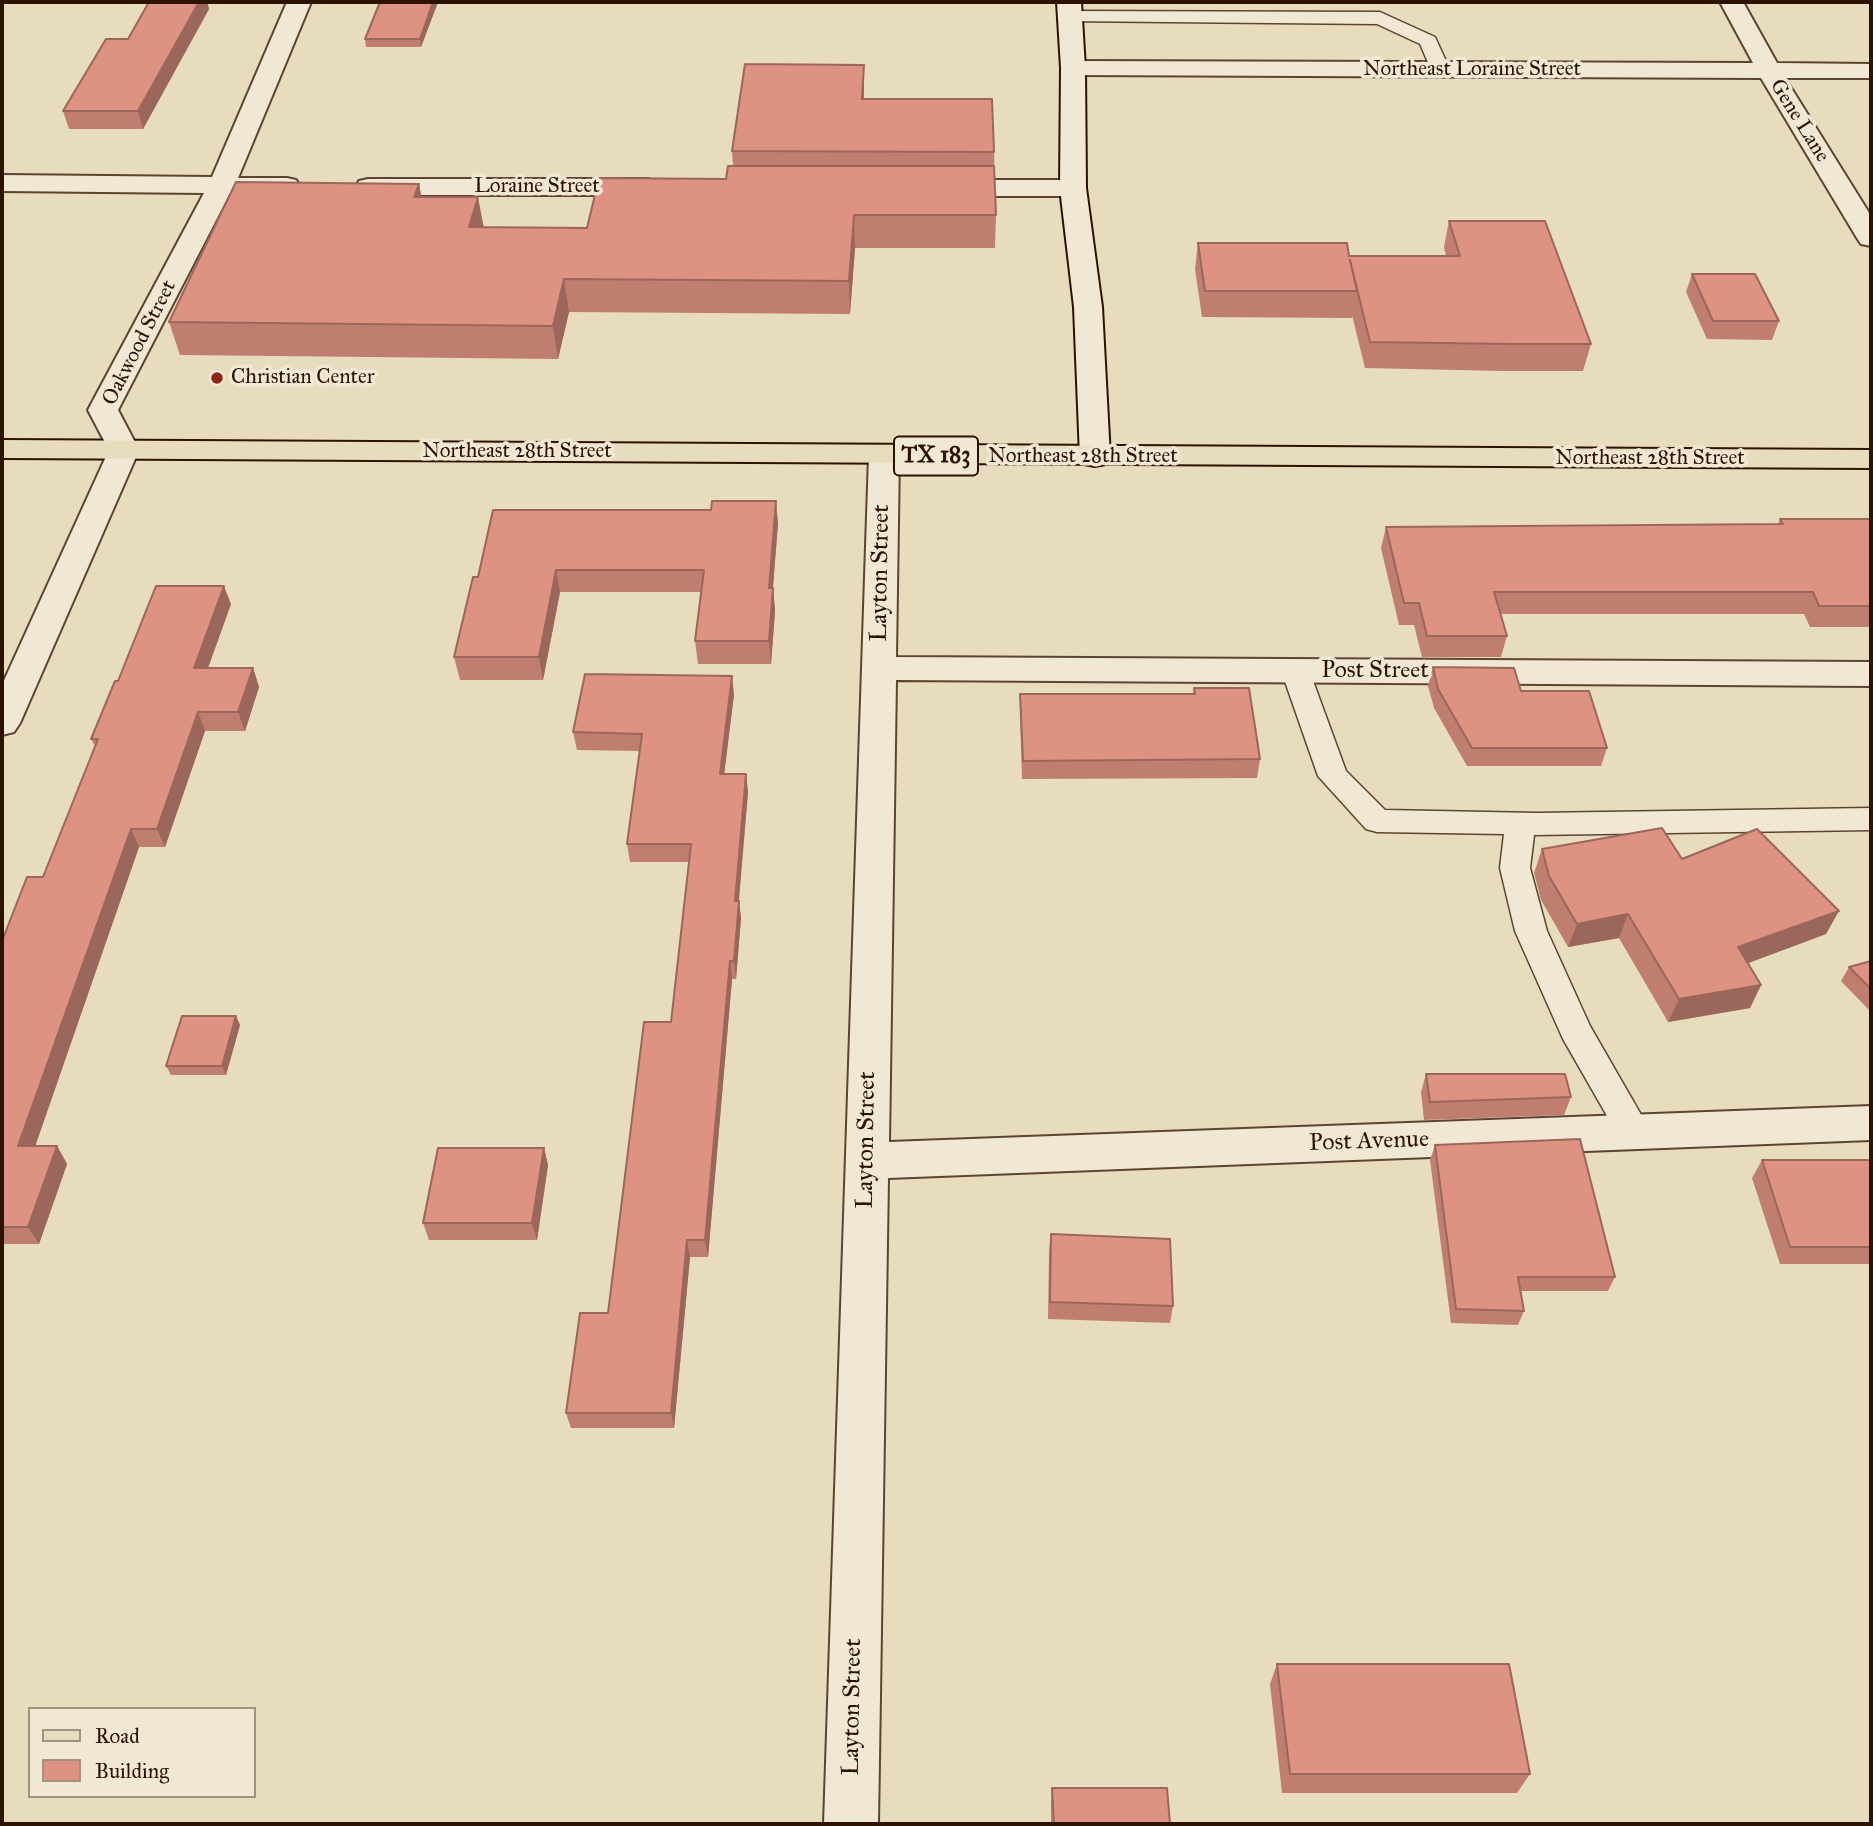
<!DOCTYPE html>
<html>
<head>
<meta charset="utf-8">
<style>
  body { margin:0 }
  #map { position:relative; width:1873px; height:1826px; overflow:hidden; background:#e8dcbe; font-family:"IM FELL Great Primer",serif }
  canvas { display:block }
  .frame { position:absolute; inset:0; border:4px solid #2e1200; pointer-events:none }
  .legend { position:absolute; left:28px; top:1707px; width:228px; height:91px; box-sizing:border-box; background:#f0e8d5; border:2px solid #a29280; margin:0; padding:9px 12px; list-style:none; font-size:21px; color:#2e1200 }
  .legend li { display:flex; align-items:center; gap:14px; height:35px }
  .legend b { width:35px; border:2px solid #a29280 }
</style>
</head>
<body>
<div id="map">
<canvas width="1873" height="1826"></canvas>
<div class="frame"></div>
<ul class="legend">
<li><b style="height:9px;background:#e8dcbe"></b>Road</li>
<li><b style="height:19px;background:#de9282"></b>Building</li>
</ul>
</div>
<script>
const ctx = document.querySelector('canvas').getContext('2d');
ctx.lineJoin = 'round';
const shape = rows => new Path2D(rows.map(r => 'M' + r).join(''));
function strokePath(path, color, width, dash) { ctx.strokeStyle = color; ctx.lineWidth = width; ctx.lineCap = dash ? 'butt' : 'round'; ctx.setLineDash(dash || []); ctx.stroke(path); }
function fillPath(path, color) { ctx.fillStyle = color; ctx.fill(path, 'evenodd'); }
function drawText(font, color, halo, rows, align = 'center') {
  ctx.font = font + ' "IM FELL Great Primer",serif'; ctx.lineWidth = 7; ctx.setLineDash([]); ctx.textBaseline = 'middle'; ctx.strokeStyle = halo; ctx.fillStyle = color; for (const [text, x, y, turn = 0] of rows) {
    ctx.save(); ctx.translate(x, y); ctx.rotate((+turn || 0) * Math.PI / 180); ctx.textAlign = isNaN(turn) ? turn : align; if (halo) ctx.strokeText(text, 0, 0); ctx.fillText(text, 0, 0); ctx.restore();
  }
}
const lane = shape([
  [1070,11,1380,12,1435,37,1450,70,1447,74,1440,76,1433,74,1420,44,1377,24,1063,21,1060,17,1070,11],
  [1295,661,1305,663,1309,670,1346,771,1385,810,1537,813,1871,808,1871,830,1534,835,1530,868,1547,931,1590,1026,1651,1132,1646,1142,1634,1146,1622,1142,1563,1039,1515,931,1500,868,1504,834,1377,832,1366,829,1318,776,1281,670,1285,663,1295,661]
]);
const street = shape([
  [287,2,311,2,238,178,287,178,296,180,300,186,296,192,287,194,230,193,118,410,139,450,20,723,14,732,2,735,2,685,109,450,88,410,204,193,2,191,2,175,212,177,287,2],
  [1720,2,1743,2,1777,63,1871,64,1871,78,1785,78,1871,216,1871,246,1861,244,1857,238,1761,78,1073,75,1064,73,1061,68,1064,63,1073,61,1753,63,1720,2],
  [368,179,647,179,656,181,660,187,656,193,647,195,368,195,359,193,355,187,359,181,368,179],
  [942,180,1073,180,1082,182,1086,188,1082,194,1073,196,942,196,933,194,929,188,933,182,942,180],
  [884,446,895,448,899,455,896,657,1871,662,1871,686,896,680,889,1142,1871,1106,1871,1140,888,1178,878,1824,824,1824,869,455,873,448,884,446]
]);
const secondary = shape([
  [1057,2,1081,2,1085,68,1086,188,1102,307,1110,457,1106,464,1095,466,1084,464,1080,457,1074,307,1060,188,1061,68,1057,2]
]);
const primary = shape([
  [2,440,1871,450,1871,468,2,458,2,440]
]);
strokePath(lane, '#5c4430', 3);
strokePath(street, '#5c4430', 4);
strokePath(secondary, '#2e1200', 4);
strokePath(primary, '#2e1200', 4);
fillPath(lane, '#f0e8d5');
fillPath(street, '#f0e8d5');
fillPath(secondary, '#f0e8d5');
fillPath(primary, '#e8dcbe');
fillPath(shape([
  [149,2,207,2,209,9,143,129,69,129,63,111,128,39],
  [438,2,421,47,366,47,365,39],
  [864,65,864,99,994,152,996,215,995,248,855,248,850,314,569,312,558,359,180,355,169,322,419,184,421,197,483,227,587,228,726,179,733,166,732,151],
  [1449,221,1591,344,1583,371,1504,371,1365,368,1352,315,1352,318,1202,317,1195,269,1198,243,1349,256,1446,256,1444,247],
  [1692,274,1779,321,1772,340,1707,339,1686,292],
  [1780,519,1871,519,1871,627,1810,627,1804,614,1500,614,1507,636,1501,657,1422,657,1414,625,1399,625,1381,548,1386,527,1778,524],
  [778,523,773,588,775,611,771,664,698,664,695,641,701,592,560,592,543,680,460,680,454,657,478,577],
  [231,604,208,668,253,668,259,687,245,731,205,731,165,847,139,847,35,1146,57,1146,67,1164,39,1244,2,1244,2,941,43,877,95,746,91,739,118,681],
  [1433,667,1521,691,1607,748,1601,766,1467,766,1434,708,1428,686],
  [1194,688,1260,759,1257,778,1022,779,1020,713,1020,694,1193,694],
  [734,694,724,774,746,774,748,792,739,901,741,918,736,979,732,979,708,1257,690,1257,674,1428,571,1428,566,1413,608,1313,671,1022,689,862,630,862,627,844,640,751,577,750,573,732],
  [1542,849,1682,859,1826,934,1748,963,1761,985,1750,1008,1668,1022,1619,938,1568,947,1541,900,1534,873],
  [1871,961,1871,1012,1841,981,1849,967],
  [240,1025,226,1075,171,1075,166,1066],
  [1426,1074,1571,1097,1564,1115,1424,1120,1421,1092],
  [1435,1145,1615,1277,1608,1291,1520,1291,1524,1311,1518,1325,1451,1323,1430,1160],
  [544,1148,548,1165,537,1240,429,1240,423,1223],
  [1762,1160,1871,1160,1871,1264,1780,1264,1752,1178],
  [1051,1234,1173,1306,1170,1323,1048,1319,1049,1251],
  [1277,1664,1530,1774,1517,1793,1282,1793,1270,1684],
  [1052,1788,1170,1824,1051,1824,1051,1801]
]), '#bf7e70');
fillPath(shape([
  [199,2,207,2,209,9,143,129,138,111],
  [433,2,438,2,421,47,420,39],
  [864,65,864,90,862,124,862,99],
  [419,184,425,216,414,197],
  [478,197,484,229,469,227],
  [854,215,855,248,850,314,849,281],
  [564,279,569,312,558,359,553,326],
  [776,501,778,523,771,611,769,588],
  [556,570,560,592,543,680,539,657],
  [224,586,231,604,201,687,194,668],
  [773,588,775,611,771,664,769,641],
  [253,668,259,687,245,731,238,712],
  [732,676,734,694,722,792,720,774],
  [198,712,205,731,165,847,157,829],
  [746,774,748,792,737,918,735,901],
  [131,829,139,847,29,1164,18,1146],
  [739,901,741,918,736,979,734,961],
  [1839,911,1826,934,1727,971,1738,947],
  [1628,914,1619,938,1568,947,1577,924],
  [730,961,732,979,708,1257,705,1240],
  [1761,985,1750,1008,1668,1022,1679,999],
  [236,1016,240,1025,226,1075,222,1066],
  [57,1146,67,1164,39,1244,28,1227],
  [544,1148,548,1165,537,1240,532,1223],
  [687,1240,690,1257,674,1428,671,1413]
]), '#9b665b');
const building = shape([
  [149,2,199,2,138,111,63,111,106,39,128,39,149,2],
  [380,2,433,2,420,39,365,39,380,2],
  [745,64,864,65,862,99,992,99,994,152,732,151,745,64],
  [728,166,994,166,996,215,854,215,849,281,564,279,553,326,169,322,236,182,419,184,414,197,478,197,469,227,587,228,599,178,726,179,728,166],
  [1449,221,1545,221,1591,344,1510,344,1370,342,1350,260,1357,291,1205,291,1198,243,1347,243,1349,256,1460,256,1449,221],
  [1692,274,1755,274,1779,321,1713,321,1692,274],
  [712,501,776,501,769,588,773,588,769,641,695,641,704,570,556,570,539,657,454,657,473,577,478,577,493,510,711,510,712,501],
  [1780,519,1871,519,1871,606,1819,606,1813,592,1494,592,1507,636,1427,636,1419,603,1404,603,1386,527,1783,524,1780,519],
  [156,586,224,586,194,668,253,668,238,712,198,712,157,829,131,829,18,1146,57,1146,28,1227,2,1227,2,941,27,877,43,877,98,739,91,739,115,681,118,681,156,586],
  [1433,667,1514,668,1521,691,1589,691,1607,748,1472,748,1438,689,1433,667],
  [585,674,732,676,720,774,746,774,735,901,739,901,734,961,730,961,705,1240,687,1240,671,1413,566,1413,580,1313,608,1313,644,1022,671,1022,691,844,627,844,642,734,573,732,585,674],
  [1194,688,1249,688,1260,759,1023,761,1020,694,1195,694,1194,688],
  [1662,828,1682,859,1757,829,1839,911,1738,947,1761,985,1679,999,1628,914,1577,924,1549,876,1542,849,1662,828],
  [1871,961,1871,989,1849,967,1871,961],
  [182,1016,236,1016,222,1066,166,1066,182,1016],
  [1426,1074,1565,1074,1571,1097,1430,1102,1426,1074],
  [1580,1139,1615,1277,1518,1277,1524,1311,1456,1309,1435,1145,1580,1139],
  [438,1148,544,1148,532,1223,423,1223,438,1148],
  [1762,1160,1871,1160,1871,1247,1790,1247,1762,1160],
  [1051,1234,1170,1239,1173,1306,1050,1302,1051,1234],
  [1277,1664,1509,1664,1530,1774,1290,1774,1277,1664],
  [1052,1788,1167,1788,1170,1824,1054,1824,1052,1788]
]);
fillPath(building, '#de9282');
strokePath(building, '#9b665b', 2);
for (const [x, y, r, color] of [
  [217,378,7,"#8f2418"]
]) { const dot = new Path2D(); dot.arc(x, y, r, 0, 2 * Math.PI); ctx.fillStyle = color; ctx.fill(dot); strokePath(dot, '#f0e8d5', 2.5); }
drawText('21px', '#2e1200', '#f0e8d5', [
  ["Northeast Loraine Street",1472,70],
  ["Gene Lane",1799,121,58],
  ["Loraine Street",537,187],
  ["Oakwood Street",140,343,-63],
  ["Northeast 28th Street",517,452],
  ["Northeast 28th Street",1083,457],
  ["Northeast 28th Street",1650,459]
]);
drawText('21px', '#2e1200', '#f0e8d5', [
  ["Christian Center",231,378]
], 'left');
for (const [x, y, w] of [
  [936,456,84]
]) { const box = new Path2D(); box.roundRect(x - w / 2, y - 19.5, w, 39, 5); ctx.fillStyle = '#f0e8d5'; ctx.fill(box); strokePath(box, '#2e1200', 2); }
drawText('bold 23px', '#2e1200', null, [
  ["TX 183",936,456]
]);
drawText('24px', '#2e1200', '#f0e8d5', [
  ["Layton Street",881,573,-89],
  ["Post Street",1375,671],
  ["Layton Street",867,1140,-89],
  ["Post Avenue",1369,1142,-2],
  ["Layton Street",853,1707,-89]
]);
</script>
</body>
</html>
